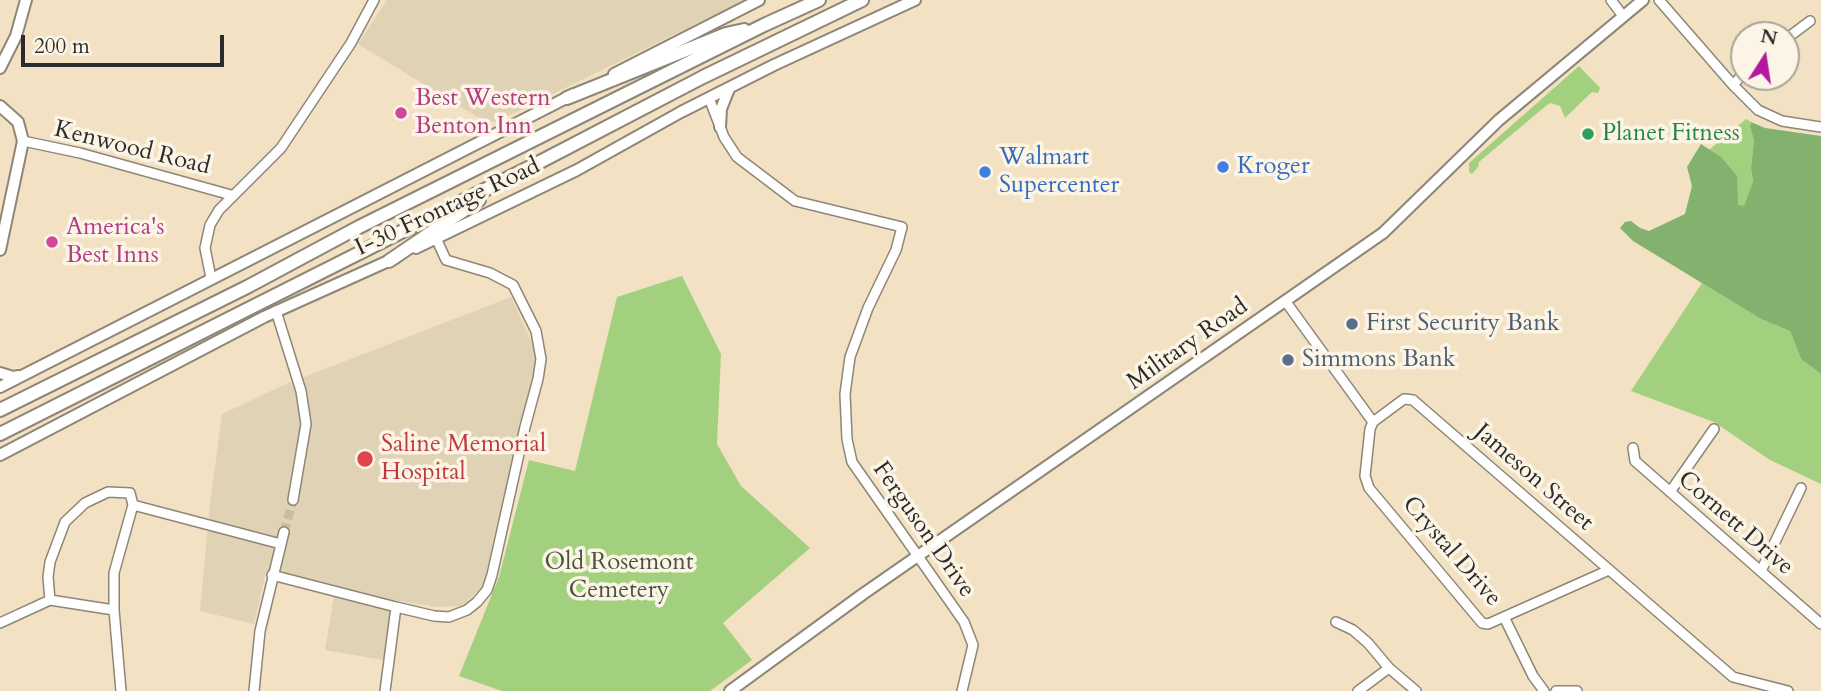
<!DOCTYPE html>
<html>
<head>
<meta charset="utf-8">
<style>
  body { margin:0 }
  #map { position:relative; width:1821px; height:691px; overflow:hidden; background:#f2e1c3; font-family:Cardo,serif }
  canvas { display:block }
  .north { position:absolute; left:1730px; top:21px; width:70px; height:70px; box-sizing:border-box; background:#fcf5e5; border:2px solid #a8a49b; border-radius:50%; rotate:12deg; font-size:19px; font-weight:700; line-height:28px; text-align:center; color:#2b2b2b }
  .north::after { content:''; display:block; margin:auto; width:24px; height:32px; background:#b5179e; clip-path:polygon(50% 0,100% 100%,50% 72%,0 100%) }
  .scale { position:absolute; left:21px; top:35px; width:203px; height:32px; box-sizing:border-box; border:4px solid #2b2b2b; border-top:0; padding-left:9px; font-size:21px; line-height:24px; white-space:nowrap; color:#2b2b2b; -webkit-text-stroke:5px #fcf5e5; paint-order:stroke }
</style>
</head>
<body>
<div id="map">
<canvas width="1821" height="691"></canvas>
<div class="north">N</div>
<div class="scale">200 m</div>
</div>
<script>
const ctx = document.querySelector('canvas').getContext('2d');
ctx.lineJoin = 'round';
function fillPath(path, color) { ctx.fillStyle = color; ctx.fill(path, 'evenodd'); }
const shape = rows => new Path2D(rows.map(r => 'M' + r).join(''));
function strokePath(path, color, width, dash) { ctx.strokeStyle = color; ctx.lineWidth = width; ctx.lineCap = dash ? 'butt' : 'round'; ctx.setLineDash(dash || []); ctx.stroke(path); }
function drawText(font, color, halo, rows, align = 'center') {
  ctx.font = font + ' Cardo,serif'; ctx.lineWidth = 7; ctx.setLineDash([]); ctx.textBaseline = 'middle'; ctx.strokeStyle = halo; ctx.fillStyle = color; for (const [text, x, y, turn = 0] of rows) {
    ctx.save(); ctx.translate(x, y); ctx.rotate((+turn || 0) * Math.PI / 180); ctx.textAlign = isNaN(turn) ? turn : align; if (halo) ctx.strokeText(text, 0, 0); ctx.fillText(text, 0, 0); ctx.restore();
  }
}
fillPath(shape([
  [387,0,744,0,496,122,484,121,358,44],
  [511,297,538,356,483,586,462,606,438,607,393,600,383,660,325,650,336,585,266,571,254,624,200,611,210,504,222,414,286,384]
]), '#e0d2b4');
fillPath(shape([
  [1579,66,1600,88,1598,93,1592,92,1565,118,1560,106,1551,103,1547,105,1479,162,1478,167,1472,174,1469,172,1469,163],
  [1746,119,1751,122,1750,127,1754,140,1751,168,1753,183,1744,207,1738,205,1709,150],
  [682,276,721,354,717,444,741,486,810,548,723,623,752,660,710,691,502,691,459,676,499,577,529,460,575,471,617,297],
  [1702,283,1761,319,1790,331,1801,359,1821,374,1821,484,1770,460,1714,422,1631,391]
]), '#a3d07e');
fillPath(shape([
  [1751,122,1765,128,1821,136,1821,374,1801,359,1790,331,1761,319,1633,241,1620,228,1625,222,1631,221,1640,228,1649,231,1685,214,1692,186,1687,167,1701,144,1721,157,1737,176,1738,205,1744,206,1753,182,1751,168,1754,140,1750,127]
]), '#82b26d');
strokePath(shape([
  [284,532,293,500]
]), '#cabda5', 9, [9, 4.5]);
const minor = shape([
  [1611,0,1623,16],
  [1659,0,1733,85,1758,110,1782,121,1821,127],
  [1786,39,1810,21],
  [1733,85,1744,73],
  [709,98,724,137,737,157,795,201,902,227,896,250,868,308,850,357,845,394,847,439,852,462,964,622,973,645,962,691],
  [23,141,80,153,231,195],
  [211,278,205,248,210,225,219,210,281,148,351,43,374,0],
  [1286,302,1373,422,1404,399,1413,400,1733,677,1788,691],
  [276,311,301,391,306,424,293,500],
  [1373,422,1370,429,1365,476,1369,488,1482,623,1488,624,1609,570],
  [1633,448,1635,461,1821,624],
  [1670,492,1714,429],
  [133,505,281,544],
  [1761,571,1801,488],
  [272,575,396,607],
  [50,600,48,577,50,562,65,522,85,503,108,492,130,493,133,505,114,573,114,610,121,691],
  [50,600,114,610],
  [1504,617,1533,676,1544,691],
  [1336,622,1353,630,1368,643,1389,668,1416,691],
  [0,623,50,600],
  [254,691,260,631,284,532],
  [385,691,396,607,434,616,449,617,467,610,477,602,487,590,492,575,525,427,538,379,541,359,536,331,513,285,490,273,446,260,436,238],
  [1358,691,1389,668],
  [1556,691,1577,691]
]);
const major = shape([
  [0,68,16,36,26,0],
  [614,74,759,0],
  [0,106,18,122,23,141,0,250],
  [720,127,721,109,729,89],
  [416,248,577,170,681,112,774,65,915,0],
  [0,373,13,377,19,376],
  [0,387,574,94],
  [0,455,264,317,395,258],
  [730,691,863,594,1383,233,1499,120,1643,0]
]);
const highway = shape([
  [567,98,726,34,744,30],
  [389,261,479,200],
  [0,410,247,287,359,227,764,25,819,0],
  [0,434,534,165,703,77,862,0]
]);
strokePath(minor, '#8e8677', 12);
strokePath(major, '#8e8677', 14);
strokePath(highway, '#8e8677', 16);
strokePath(minor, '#fff', 9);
strokePath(major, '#fff', 10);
strokePath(highway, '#fff', 12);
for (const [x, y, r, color] of [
  [401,113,7,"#d1479c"],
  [1588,134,7,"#2e9e5b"],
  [1223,167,7,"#3f7fe0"],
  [985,172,7,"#3f7fe0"],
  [52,242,7,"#d1479c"],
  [1352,324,7,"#5c6f8a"],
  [1288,360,7,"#5c6f8a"],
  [365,459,9,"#e0444e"]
]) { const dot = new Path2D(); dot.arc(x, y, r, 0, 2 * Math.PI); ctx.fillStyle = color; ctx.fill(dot); strokePath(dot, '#fcf5e5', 2.5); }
drawText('24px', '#b23c85', '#fcf5e5', [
  ["Best Western",415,99],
  ["Benton Inn",415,127],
  ["America's",66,228],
  ["Best Inns",66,256]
], 'left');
drawText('24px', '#27864d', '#fcf5e5', [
  ["Planet Fitness",1602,134]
], 'left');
drawText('24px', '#2b2b2b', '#fcf5e5', [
  ["Kenwood Road",132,149,14],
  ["I-30 Frontage Road",448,208,-25],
  ["Military Road",1188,345,-35],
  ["Jameson Street",1533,478,41],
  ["Cornett Drive",1735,524,41],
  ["Ferguson Drive",923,530,55],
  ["Crystal Drive",1451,552,49]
]);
drawText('24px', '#366cbe', '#fcf5e5', [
  ["Walmart",999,158],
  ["Supercenter",999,186],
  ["Kroger",1237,167]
], 'left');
drawText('24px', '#4e5e75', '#fcf5e5', [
  ["First Security Bank",1366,324],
  ["Simmons Bank",1302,360]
], 'left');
drawText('24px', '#be3a42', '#fcf5e5', [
  ["Saline Memorial",381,445],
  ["Hospital",381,473]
], 'left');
drawText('24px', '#495440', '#fcf5e5', [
  ["Old Rosemont",619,563],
  ["Cemetery",619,591]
]);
</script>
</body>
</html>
